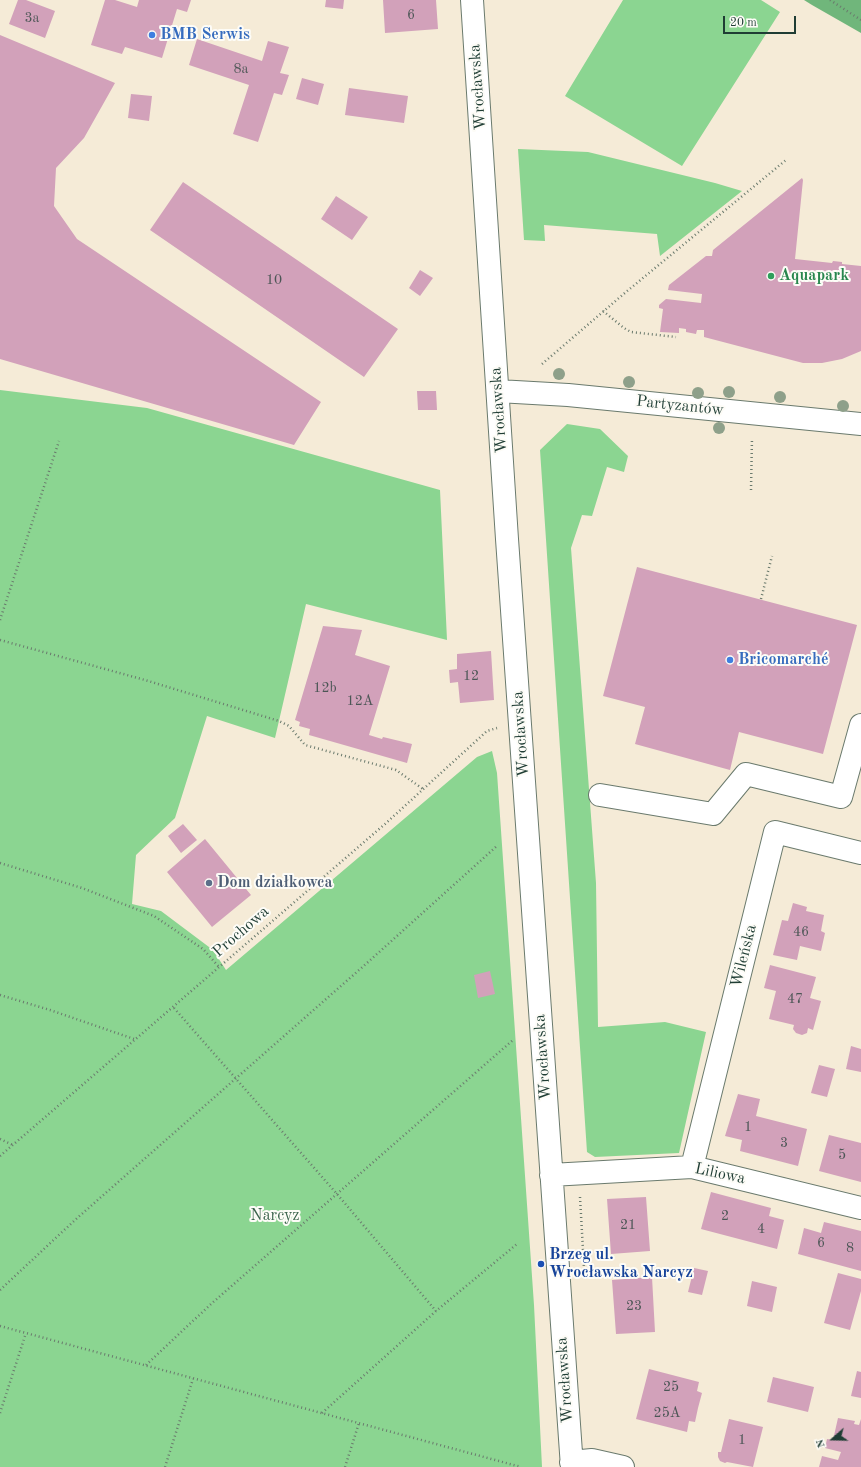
<!DOCTYPE html>
<html>
<head>
<meta charset="utf-8">
<style>
  body { margin:0 }
  #map { position:relative; width:861px; height:1467px; overflow:hidden; background:#f5ebd7; font-family:"Old Standard TT",serif }
  canvas { display:block }
  .north { position:absolute; left:813px; top:1419px; width:40px; height:40px; -webkit-text-stroke:3px #fdfcf7; paint-order:stroke; rotate:250deg; font-size:11px; font-weight:700; line-height:16px; text-align:center; color:#1f3d34 }
  .north::after { content:''; display:block; margin:auto; width:14px; height:18px; background:#1f3d34; clip-path:polygon(50% 0,100% 100%,50% 72%,0 100%) }
  .scale { position:absolute; left:723px; top:16px; width:73px; height:18px; box-sizing:border-box; border:2px solid #1f3d34; border-top:0; padding-left:5px; font-size:12px; line-height:14px; white-space:nowrap; color:#1f3d34; -webkit-text-stroke:3px #fdfcf7; paint-order:stroke }
</style>
</head>
<body>
<div id="map">
<canvas width="861" height="1467"></canvas>
<div class="north">N</div>
<div class="scale">20 m</div>
</div>
<script>
const ctx = document.querySelector('canvas').getContext('2d');
ctx.lineJoin = 'round';
function fillPath(path, color) { ctx.fillStyle = color; ctx.fill(path, 'evenodd'); }
const shape = rows => new Path2D(rows.map(r => 'M' + r).join(''));
function strokePath(path, color, width, dash) { ctx.strokeStyle = color; ctx.lineWidth = width; ctx.lineCap = dash ? 'butt' : 'round'; ctx.setLineDash(dash || []); ctx.stroke(path); }
function drawText(font, color, halo, rows, align = 'center') {
  ctx.font = font + ' "Old Standard TT",serif'; ctx.lineWidth = 4; ctx.setLineDash([]); ctx.textBaseline = 'middle'; ctx.strokeStyle = halo; ctx.fillStyle = color; for (const [text, x, y, turn = 0] of rows) {
    ctx.save(); ctx.translate(x, y); ctx.rotate((+turn || 0) * Math.PI / 180); ctx.textAlign = isNaN(turn) ? turn : align; if (halo) ctx.strokeText(text, 0, 0); ctx.fillText(text, 0, 0); ctx.restore();
  }
}
fillPath(shape([
  [623,0,761,0,780,12,682,166,565,96],
  [518,149,588,152,715,183,742,191,660,256,657,234,544,225,545,241,524,240],
  [0,390,147,408,440,490,447,640,306,604,275,738,207,716,175,818,136,855,132,904,161,911,213,950,226,970,477,757,492,751,497,773,534,1305,542,1467,0,1467],
  [567,424,600,429,628,456,624,472,607,467,592,516,582,515,571,548,596,883,598,1027,665,1022,706,1032,679,1153,595,1157,587,1152,540,450]
]), '#8bd591');
fillPath(shape([
  [804,0,861,0,861,33,812,5]
]), '#70b67b');
fillPath(shape([
  [18,0,26,0,55,11,45,38,9,24],
  [105,0,115,0,137,7,139,0,191,0,187,12,177,9,162,58,125,47,122,54,91,45],
  [326,0,344,0,343,9,325,7],
  [383,0,436,0,438,29,385,33],
  [0,35,115,83,84,138,56,168,54,206,77,239,321,402,294,445,0,359],
  [197,39,262,61,268,41,289,47,280,73,289,75,282,95,274,93,258,142,233,134,249,85,189,65],
  [302,78,324,84,318,105,296,99],
  [349,88,408,96,404,123,345,115],
  [131,94,152,96,149,121,128,118],
  [802,178,803,180,795,259,832,263,833,261,842,262,842,264,861,266,861,351,842,359,822,363,803,363,704,337,704,330,697,330,696,334,686,332,686,329,679,328,679,333,660,332,663,309,659,308,659,305,666,299,701,303,702,294,668,290,669,285,706,256,712,256,713,250],
  [183,182,398,329,364,377,150,230],
  [336,196,368,217,352,240,321,219],
  [420,270,433,278,420,296,409,288],
  [417,391,436,391,437,410,418,410],
  [637,567,857,625,823,754,739,732,730,770,635,744,645,707,603,696],
  [323,626,362,630,355,655,390,666,369,735,382,739,383,737,412,744,407,763,309,735,310,729,299,726,300,722,295,720],
  [491,651,494,700,460,703,458,682,450,683,449,670,457,669,457,654],
  [183,824,197,840,181,853,168,836],
  [205,839,251,895,212,927,167,872],
  [793,903,807,907,806,911,824,915,821,931,825,933,821,951,800,946,797,960,773,955,782,920,788,921],
  [770,965,816,977,810,998,821,1001,813,1030,808,1028,807,1033,802,1035,796,1033,793,1029,794,1025,769,1019,776,991,764,988],
  [490,971,495,994,478,998,474,975],
  [851,1046,861,1049,861,1072,846,1069],
  [819,1065,835,1069,827,1097,811,1093],
  [738,1094,760,1099,756,1116,807,1129,798,1166,740,1151,742,1140,725,1136],
  [829,1135,861,1143,861,1182,819,1171],
  [711,1192,771,1208,769,1216,784,1220,777,1249,701,1229],
  [646,1197,650,1251,611,1254,607,1199],
  [824,1222,861,1231,861,1271,798,1254,804,1228,821,1233],
  [694,1268,708,1271,702,1295,688,1292],
  [838,1273,861,1279,861,1291,850,1330,824,1323],
  [652,1277,655,1332,616,1334,612,1280],
  [752,1281,777,1287,772,1312,747,1306],
  [649,1369,699,1382,697,1391,702,1393,698,1408,695,1422,689,1421,687,1432,636,1419],
  [857,1371,861,1372,861,1398,851,1396],
  [773,1377,814,1387,808,1412,767,1402],
  [838,1418,855,1421,854,1424,859,1425,861,1419,861,1467,819,1467,822,1456,838,1460,841,1452,825,1448,827,1439,833,1440],
  [729,1419,763,1427,753,1467,727,1462,725,1463,720,1461,718,1457,718,1452,721,1452]
]), '#d2a1ba');
const minor = shape([
  [472,0,507,539,572,1467],
  [498,391,568,395,861,424],
  [600,795,713,814,746,774,841,797,861,725],
  [692,1167,775,832,861,853],
  [551,1175,692,1167,861,1208],
  [571,1462,592,1460,623,1467]
]);
strokePath(minor, '#6a7a6d', 24);
strokePath(shape([
  [830,0,861,20],
  [603,311,624,328,631,332,676,337],
  [542,364,626,292,786,160],
  [751,490,752,438],
  [761,599,772,556],
  [0,620,59,441],
  [0,640,145,680,279,721,289,726,305,745,396,770,423,789],
  [0,863,82,888,154,916,203,949,219,967],
  [0,995,50,1010,134,1039],
  [174,1008,337,1194,436,1311],
  [0,1139,13,1145],
  [0,1156,385,824,487,731,497,728],
  [580,1197,584,1268],
  [0,1290,75,1220,367,963,498,845],
  [0,1326,521,1467],
  [146,1365,211,1304,513,1040],
  [0,1413,25,1336],
  [322,1413,436,1311,517,1244],
  [165,1467,193,1379],
  [345,1467,359,1423]
]), '#6a7a6d', 2.5, [1, 3]);
strokePath(minor, '#fff', 22);
ctx.fillStyle = '#8ea08a';
for (const [x, y] of [
  [559,374],
  [629,382],
  [729,392],
  [698,393],
  [780,397],
  [843,406],
  [719,428]
]) { ctx.beginPath(); ctx.arc(x, y, 6, 0, 2 * Math.PI); ctx.fill(); }
for (const [x, y, r, color] of [
  [152,35,4,"#3f7fe0"],
  [771,276,4,"#2e9e5b"],
  [730,660,4,"#3f7fe0"],
  [209,883,4,"#5c6f8a"],
  [541,1264,4,"#1a4fb4"]
]) { const dot = new Path2D(); dot.arc(x, y, r, 0, 2 * Math.PI); ctx.fillStyle = color; ctx.fill(dot); strokePath(dot, '#fdfcf7', 1.5); }
drawText('14px', '#4c5656', null, [
  ["6",411,15],
  ["3a",32,18],
  ["8a",241,69],
  ["10",274,280],
  ["12",471,676],
  ["12b",325,688],
  ["12A",360,701],
  ["46",801,932],
  ["47",795,999],
  ["1",748,1127],
  ["3",784,1143],
  ["5",842,1155],
  ["2",725,1216],
  ["21",628,1225],
  ["4",761,1229],
  ["6",821,1243],
  ["8",850,1248],
  ["23",634,1306],
  ["25",671,1387],
  ["25A",667,1413],
  ["1",742,1440]
]);
drawText('bold 16px', '#366cbe', '#fdfcf7', [
  ["BMB Serwis",160,35],
  ["Bricomarché",738,660]
], 'left');
drawText('16px', '#1f3d34', '#fdfcf7', [
  ["Wrocławska",478,87,-94],
  ["Partyzantów",680,406,6],
  ["Wrocławska",499,410,-94],
  ["Wrocławska",521,734,-94],
  ["Prochowa",241,932,-41],
  ["Wileńska",744,956,-76],
  ["Wrocławska",543,1057,-94],
  ["Liliowa",720,1174,12],
  ["Wrocławska",565,1380,-94]
]);
drawText('bold 16px', '#27864d', '#fdfcf7', [
  ["Aquapark",779,276]
], 'left');
drawText('bold 16px', '#4e5e75', '#fdfcf7', [
  ["Dom działkowca",217,883]
], 'left');
drawText('16px', '#3a634b', '#fdfcf7', [
  ["Narcyz",275,1216]
]);
drawText('bold 16px', '#164399', '#fdfcf7', [
  ["Brzeg ul.",549,1255],
  ["Wrocławska Narcyz",549,1273]
], 'left');
</script>
</body>
</html>
